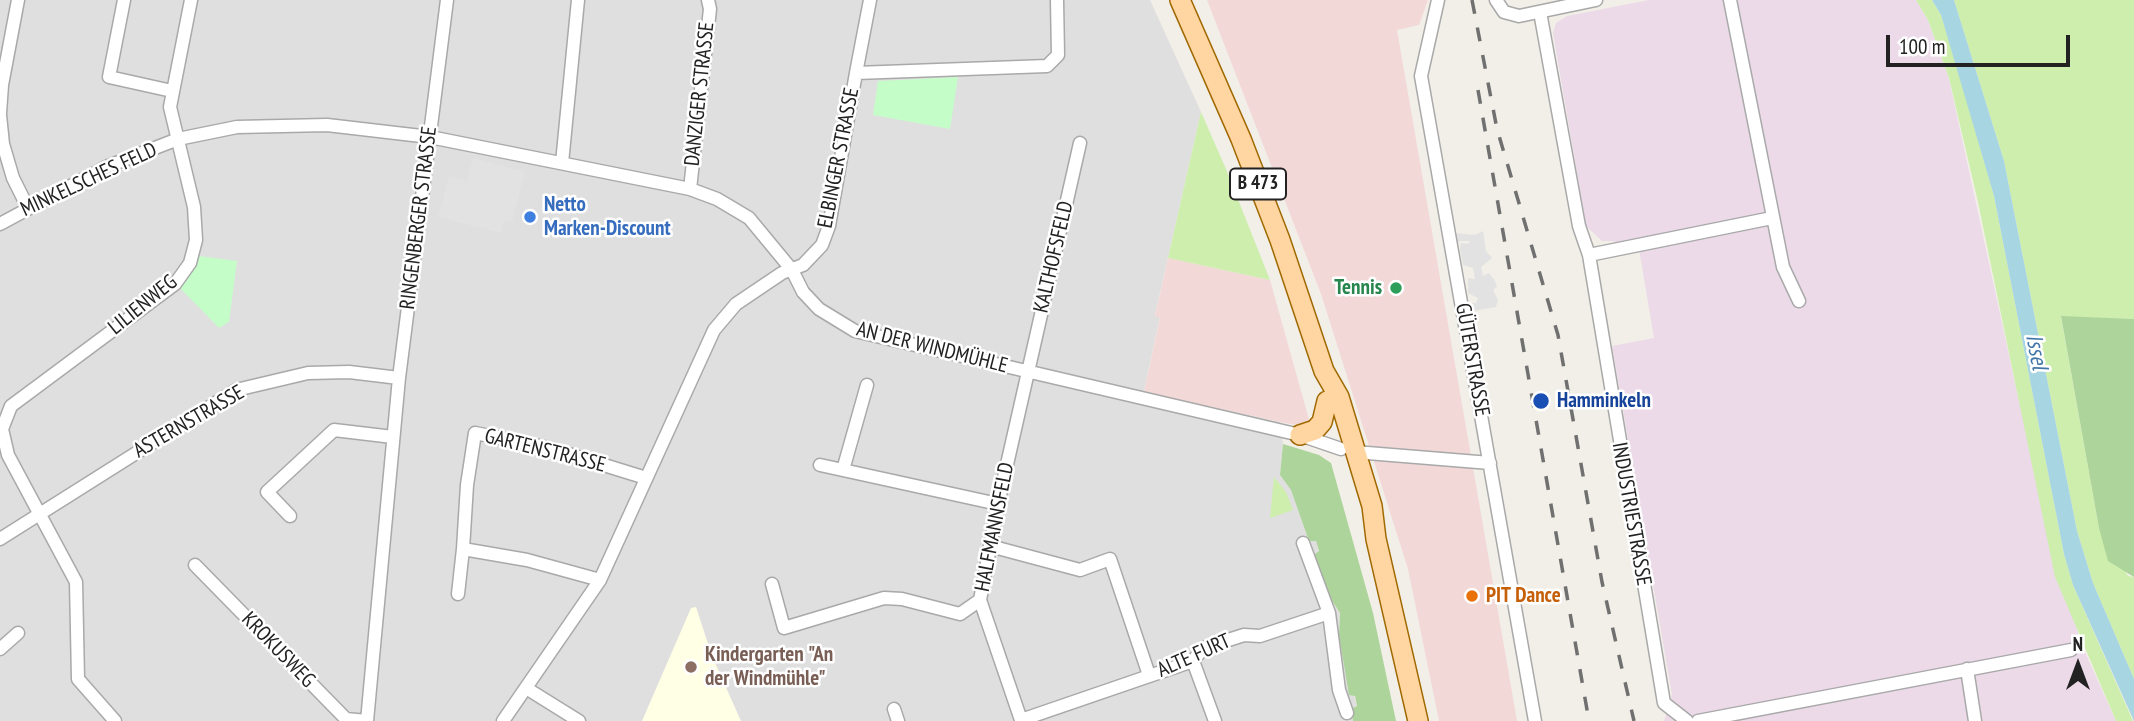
<!DOCTYPE html>
<html>
<head>
<meta charset="utf-8">
<style>
  body { margin:0 }
  #map { position:relative; width:2134px; height:721px; overflow:hidden; background:#f2efe8; font-family:"PT Sans Narrow",sans-serif }
  canvas { display:block }
  .north { position:absolute; left:2043px; top:630px; width:70px; height:70px; -webkit-text-stroke:5px #fff; paint-order:stroke; rotate:0deg; font-size:19px; font-weight:700; line-height:28px; text-align:center; color:#222 }
  .north::after { content:''; display:block; margin:auto; width:24px; height:32px; background:#222; clip-path:polygon(50% 0,100% 100%,50% 72%,0 100%) }
  .scale { position:absolute; left:1886px; top:35px; width:184px; height:32px; box-sizing:border-box; border:4px solid #222; border-top:0; padding-left:9px; font-size:21px; line-height:24px; white-space:nowrap; color:#222; -webkit-text-stroke:5px #fff; paint-order:stroke }
</style>
</head>
<body>
<div id="map">
<canvas width="2134" height="721"></canvas>
<div class="north">N</div>
<div class="scale">100 m</div>
</div>
<script>
const ctx = document.querySelector('canvas').getContext('2d');
ctx.lineJoin = 'round';
function fillPath(path, color) { ctx.fillStyle = color; ctx.fill(path, 'evenodd'); }
const shape = rows => new Path2D(rows.map(r => 'M' + r).join(''));
function strokePath(path, color, width, dash) { ctx.strokeStyle = color; ctx.lineWidth = width; ctx.lineCap = dash ? 'butt' : 'round'; ctx.setLineDash(dash || []); ctx.stroke(path); }
function drawText(font, color, halo, rows, align = 'center') {
  ctx.font = font + ' "PT Sans Narrow",sans-serif'; ctx.lineWidth = 5; ctx.setLineDash([]); ctx.textBaseline = 'middle'; ctx.strokeStyle = halo; ctx.fillStyle = color; for (const [text, x, y, turn = 0] of rows) {
    ctx.save(); ctx.translate(x, y); ctx.rotate((+turn || 0) * Math.PI / 180); ctx.textAlign = isNaN(turn) ? turn : align; if (halo) ctx.strokeText(text, 0, 0); ctx.fillText(text, 0, 0); ctx.restore();
  }
}
fillPath(shape([
  [0,0,1150,0,1201,112,1155,315,1160,317,1144,391,1280,422,1283,444,1280,475,1291,490,1309,540,1316,540,1327,593,1340,613,1339,635,1357,707,1351,710,1353,721,0,721]
]), '#e0dfdf');
fillPath(shape([
  [1207,0,1428,0,1419,25,1397,30,1517,721,1439,721,1408,569,1321,294],
  [1168,258,1270,280,1310,423,1302,426,1280,422,1144,392,1160,318,1155,316]
]), '#f3d8d8');
fillPath(shape([
  [1649,0,1916,0,1928,20,1949,79,2017,392,2080,641,2116,721,1664,721,1672,695,1612,346,1654,338,1639,249,1616,253,1614,241,1602,241,1586,226,1553,33,1556,23,1567,16]
]), '#ecdae9');
fillPath(shape([
  [696,607,712,656,741,721,642,721,691,608]
]), '#ffffe5');
fillPath(shape([
  [1916,0,1932,0,1941,15,1960,77,1994,196,2064,554,2073,585,2133,721,2116,721,2055,577,1978,202,1949,78,1928,20],
  [1954,0,2134,0,2134,319,2061,317,2099,528,2128,576,2134,577,2134,679,2093,583,2077,531,2004,161],
  [1201,112,1226,169,1270,280,1168,258],
  [1274,477,1286,492,1293,510,1270,518]
]), '#ceeead');
fillPath(shape([
  [2061,316,2134,319,2134,577,2108,561,2099,528],
  [1283,444,1319,455,1331,463,1373,613,1396,721,1353,721,1351,709,1357,706,1355,696,1349,695,1339,635,1340,613,1327,593,1314,555,1319,551,1316,541,1309,541,1291,490,1280,475]
]), '#add49b');
fillPath(shape([
  [958,77,950,129,873,115,878,81],
  [199,256,237,261,229,322,219,328,179,287]
]), '#c5fdc9');
fillPath(shape([
  [473,158,525,172,512,222,504,220,501,233,438,217,449,176,467,181],
  [1483,231,1486,251,1492,258,1481,267,1483,276,1489,273,1495,281,1497,287,1493,290,1498,300,1496,307,1473,311,1467,316,1465,303,1476,303,1478,298,1468,293,1468,278,1475,279,1473,268,1463,265,1460,249,1461,243,1468,244,1470,241,1460,241,1455,247,1453,233,1475,235]
]), '#e2e2e2');
fillPath(shape([
  [1932,0,1954,0,2004,161,2077,531,2093,583,2134,679,2134,721,2073,585,2064,554,1994,196,1941,15]
]), '#a7d5e2');
const street = shape([
  [124,0,109,77,172,91],
  [870,0,856,73,1047,66,1058,55,1057,0],
  [1438,0,1421,76,1535,721],
  [1496,0,1504,12,1519,16,1596,0],
  [1730,0,1783,267,1799,301],
  [1540,12,1579,226,1589,255,1664,703,1687,721],
  [0,113,2,85,18,0],
  [0,115,3,144,13,178,28,208],
  [1080,143,998,504,980,600,1021,720,1193,661,1203,648,1244,635,1260,636,1329,613],
  [562,163,578,0],
  [690,189,710,9,708,0],
  [0,224,106,167,178,139,237,127,327,125,430,137,690,189,717,199,749,218,792,270,803,292,819,309,855,331,1300,435,1341,449],
  [1589,255,1772,218],
  [1355,452,1490,463],
  [820,465,998,504],
  [843,470,867,385],
  [290,516,267,492,334,430,393,437],
  [0,539,236,390,308,373,349,372,399,378],
  [1303,543,1329,613,1339,690,1347,713],
  [990,546,1080,570,1110,559,1149,675],
  [195,565,346,719,367,721],
  [600,580,527,560,463,549,467,485,475,433,549,448,646,478],
  [772,584,784,628,884,598,902,599,960,614,980,600],
  [458,594,463,549],
  [0,649,18,633],
  [1193,661,1215,721],
  [1967,669,1975,721],
  [526,688,579,721],
  [894,709,898,721],
  [115,721,78,679,76,582,8,455,2,429,11,406,175,284,190,263,196,240,194,207,170,107,191,0],
  [367,721,399,378,447,0],
  [503,721,600,580,714,330,736,304,782,273,803,265,822,245,829,226,856,73],
  [1698,721,2071,650]
]);
const primary = shape([
  [1180,0,1241,139,1280,240,1324,371,1339,397,1372,506,1376,539,1418,721],
  [1300,435,1315,430,1322,422,1327,401]
]);
strokePath(street, '#a9a9a9', 15);
strokePath(primary, '#a06900', 22);
strokePath(street, '#fff', 12);
strokePath(primary, '#ffd5a1', 19);
strokePath(shape([
  [1472,0,1497,129,1558,335,1602,582,1634,721],
  [1478,90,1589,721]
]), '#707070', 3.5, [14, 14]);
for (const [x, y, r, color] of [
  [530,217,7,"#3f7fe0"],
  [1396,288,7,"#2e9e5b"],
  [1541,401,9,"#1a4fb4"],
  [1472,596,7,"#e8710a"],
  [691,667,7,"#8d6e63"]
]) { const dot = new Path2D(); dot.arc(x, y, r, 0, 2 * Math.PI); ctx.fillStyle = color; ctx.fill(dot); strokePath(dot, '#fff', 2.5); }
for (const [x, y, w] of [
  [1258,184,56]
]) { const box = new Path2D(); box.roundRect(x - w / 2, y - 15.5, w, 31, 5); ctx.fillStyle = '#fff'; ctx.fill(box); strokePath(box, '#222', 2); }
drawText('bold 19px', '#222', null, [
  ["B 473",1258,184]
]);
drawText('21px', '#222', '#fff', [
  ["DANZIGER STRASSE",700,94,-84],
  ["ELBINGER STRASSE",839,158,-79],
  ["MINKELSCHES FELD",89,180,-25],
  ["RINGENBERGER STRASSE",419,218,-83],
  ["KALTHOFSFELD",1054,257,-77],
  ["LILIENWEG",143,305,-39],
  ["AN DER WINDMÜHLE",932,348,14],
  ["GÜTERSTRASSE",1472,360,80],
  ["ASTERNSTRASSE",189,422,-30],
  ["GARTENSTRASSE",545,451,14],
  ["INDUSTRIESTRASSE",1631,514,80],
  ["HALFMANNSFELD",995,527,-79],
  ["KROKUSWEG",278,650,46],
  ["ALTE FURT",1194,656,-24]
]);
drawText('bold 21px', '#366cbe', '#fff', [
  ["Netto",544,205],
  ["Marken-Discount",544,229]
], 'left');
drawText('bold 21px', '#27864d', '#fff', [
  ["Tennis",1382,288]
], 'right');
drawText('bold 21px', '#164399', '#fff', [
  ["Hamminkeln",1557,401]
], 'left');
drawText('bold 21px', '#c56008', '#fff', [
  ["PIT Dance",1486,596]
], 'left');
drawText('bold 21px', '#785e54', '#fff', [
  ["Kindergarten \"An",705,655],
  ["der Windmühle\"",705,679]
], 'left');
drawText('italic 23px', '#4276a8', '#fff', [
  ["Issel",2036,352,79]
]);
</script>
</body>
</html>
